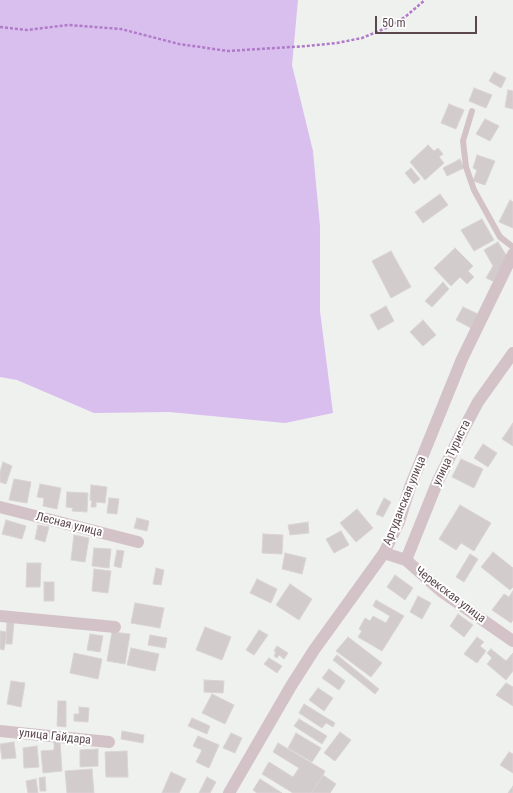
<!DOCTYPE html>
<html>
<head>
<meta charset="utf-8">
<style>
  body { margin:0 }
  #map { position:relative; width:513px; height:793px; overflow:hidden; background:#eff1ef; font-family:"Roboto Condensed",sans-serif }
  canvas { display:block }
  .scale { position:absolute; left:375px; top:16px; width:102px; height:18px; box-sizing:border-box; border:2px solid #5b484f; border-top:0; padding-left:5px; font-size:12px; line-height:14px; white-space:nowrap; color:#5b484f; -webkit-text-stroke:3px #fff; paint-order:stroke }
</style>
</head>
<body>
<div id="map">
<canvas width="513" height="793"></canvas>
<div class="scale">50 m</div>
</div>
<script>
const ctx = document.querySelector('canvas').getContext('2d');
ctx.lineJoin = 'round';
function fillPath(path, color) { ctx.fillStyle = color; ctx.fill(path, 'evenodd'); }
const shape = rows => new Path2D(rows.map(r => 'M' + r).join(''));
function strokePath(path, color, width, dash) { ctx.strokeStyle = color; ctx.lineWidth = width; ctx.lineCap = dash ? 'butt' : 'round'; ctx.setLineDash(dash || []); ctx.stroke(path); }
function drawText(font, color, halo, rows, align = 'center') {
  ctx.font = font + ' "Roboto Condensed",sans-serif'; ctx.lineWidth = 4; ctx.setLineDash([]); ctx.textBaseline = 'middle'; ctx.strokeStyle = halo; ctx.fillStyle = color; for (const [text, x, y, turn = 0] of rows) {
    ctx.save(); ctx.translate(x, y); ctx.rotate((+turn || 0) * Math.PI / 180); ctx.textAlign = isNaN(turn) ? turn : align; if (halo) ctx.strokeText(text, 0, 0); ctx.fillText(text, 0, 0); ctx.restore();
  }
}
fillPath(shape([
  [0,0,298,0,292,65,313,151,320,226,320,311,333,413,285,423,169,412,94,413,17,380,0,377]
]), '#d9bfed');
const building = shape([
  [494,72,506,78,501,88,489,81,494,72],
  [474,88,492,95,486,108,469,101,474,88],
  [508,90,513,91,513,109,505,107,508,90],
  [449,104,464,110,456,129,441,123,449,104],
  [485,119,499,126,490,141,476,134,485,119],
  [428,145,434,151,438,148,443,154,439,157,444,163,425,180,410,162,428,145],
  [477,155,495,161,485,185,473,181,477,170,473,168,477,155],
  [460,159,464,168,447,176,443,168,460,159],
  [411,168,420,179,414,184,405,173,411,168],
  [440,194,448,205,423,223,415,212,440,194],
  [510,200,513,202,513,228,499,222,510,200],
  [482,219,494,240,474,251,461,230,482,219],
  [498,242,508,258,495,282,486,278,493,266,484,250,498,242],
  [455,248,473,266,468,271,474,277,467,284,460,277,451,286,434,268,455,248],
  [391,251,411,287,391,298,372,261,391,251],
  [443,282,449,289,432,307,425,301,443,282],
  [386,306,394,321,378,330,370,315,386,306],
  [463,307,478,314,471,328,456,320,463,307],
  [423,320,436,335,423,346,410,332,423,320],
  [513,423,513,446,502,439,513,423],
  [483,444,497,453,488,467,474,458,483,444],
  [461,459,483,469,474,488,452,477,461,459],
  [3,462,12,466,6,484,0,482,0,472,3,462],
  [14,479,31,482,27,503,9,500,14,479],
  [40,484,61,488,57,509,43,506,44,498,37,497,40,484],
  [91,485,107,487,105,503,96,502,96,507,91,507,92,501,90,500,91,485],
  [67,492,88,493,87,512,72,511,73,508,66,507,67,492],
  [109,498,119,499,117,514,107,513,109,498],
  [384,498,391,502,383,517,376,514,384,498],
  [460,505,491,523,474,551,461,543,456,550,439,539,460,505],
  [357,509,373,528,356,542,340,523,357,509],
  [137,518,149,521,147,531,134,528,137,518],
  [6,520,26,526,22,539,2,534,6,520],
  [308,522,309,533,290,535,288,525,308,522],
  [38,525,49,527,45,542,35,539,38,525],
  [341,531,349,545,334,553,326,539,341,531],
  [263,534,283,535,282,554,262,553,263,534],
  [74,535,89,538,85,562,71,560,74,535],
  [94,548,111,549,109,568,92,566,94,548],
  [117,550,124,551,121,568,114,566,117,550],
  [493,552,513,568,513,587,510,590,481,567,493,552],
  [285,553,306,558,302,574,282,569,285,553],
  [470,554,478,559,464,582,456,577,470,554],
  [27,563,41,563,40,587,26,587,27,563],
  [156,568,164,570,161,585,153,584,156,568],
  [94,569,111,571,108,593,92,591,94,569],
  [395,575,413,588,405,600,387,587,395,575],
  [257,579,277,589,271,603,250,593,257,579],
  [44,582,54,582,54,601,44,601,44,582],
  [290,584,312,599,299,620,276,605,290,584],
  [513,591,513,620,511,623,492,610,504,594,509,597,513,591],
  [418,596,431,603,422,619,410,612,418,596],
  [376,600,404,616,382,651,358,637,362,631,359,629,365,618,370,621,373,616,386,623,390,616,373,606,376,600],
  [135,603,164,608,160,628,131,623,135,603],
  [458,614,473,625,464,637,450,626,458,614],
  [7,622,14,622,12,644,6,644,7,622],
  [205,627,231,637,222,660,196,650,205,627],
  [259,630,268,635,254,655,246,650,259,630],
  [0,631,7,632,4,650,0,649,0,631],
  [112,632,130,634,125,664,107,661,112,632],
  [90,634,103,636,100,652,87,650,90,634],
  [150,635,167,638,165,648,148,645,150,635],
  [348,637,382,663,371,677,336,651,348,637],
  [477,637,484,642,480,646,486,651,477,663,464,654,477,637],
  [277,646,288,653,284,659,279,655,277,658,274,656,276,652,274,651,277,646],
  [131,648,159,654,155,671,127,665,131,648],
  [491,649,506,661,513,653,513,671,506,680,487,664,492,658,487,653,491,649],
  [74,653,102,659,98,679,70,673,74,653],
  [337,655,379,689,375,694,333,660,337,655],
  [269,658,282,666,277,673,264,664,269,658],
  [329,669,345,681,339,690,322,678,329,669],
  [204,680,224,681,223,693,204,692,204,680],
  [11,681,25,683,21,707,7,704,11,681],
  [506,683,513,687,513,706,496,695,506,683],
  [318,688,333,698,324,711,309,700,318,688],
  [212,694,234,705,225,724,202,713,212,694],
  [58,701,66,701,66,727,57,726,58,701],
  [304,704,335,723,333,727,326,723,322,728,299,713,304,704],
  [79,707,89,708,88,722,74,721,74,714,79,714,79,707],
  [192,718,210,726,207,734,188,726,192,718],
  [299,719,327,736,322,744,294,726,299,719],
  [122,731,144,735,143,743,121,739,122,731],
  [340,732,351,740,335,761,324,753,340,732],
  [231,733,242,738,235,753,223,748,231,733],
  [296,733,321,748,312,762,288,748,296,733],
  [198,736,219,745,209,768,196,762,202,750,193,746,198,736],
  [54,741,60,741,62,771,43,773,41,751,54,750,54,741],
  [14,742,16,758,2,759,0,744,14,742],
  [278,743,325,771,323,775,311,793,293,793,262,774,269,762,293,777,299,768,273,752,278,743],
  [37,746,39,767,24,768,23,748,37,746],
  [98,749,98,766,80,767,80,750,98,749],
  [127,751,128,777,106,777,105,752,127,751],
  [509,752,513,754,513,773,500,765,509,752],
  [92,769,94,793,67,793,65,771,92,769],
  [171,772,186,779,179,793,162,793,171,772],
  [323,775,336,784,330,793,311,793,323,775],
  [45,777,46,791,40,791,39,778,45,777],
  [207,777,216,782,210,793,199,793,207,777],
  [36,779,38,793,28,793,26,781,36,779],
  [260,779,282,793,257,793,253,790,260,779],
  [513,786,513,793,508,793,513,786]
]);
fillPath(building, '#d3cccd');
strokePath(building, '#dad3d4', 1);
strokePath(shape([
  [0,27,27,30,68,25,121,29,179,44,228,51,307,46,337,43,362,38,386,28,405,17,425,0]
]), '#b079c9', 2.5, [3, 2]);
strokePath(shape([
  [472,111,463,141,466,167,474,190,500,237,513,247]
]), '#d3c3c8', 6);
strokePath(shape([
  [0,507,138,542],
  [384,553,406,560,441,591,513,641],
  [406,560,437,483,461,434,478,402,513,353],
  [0,616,115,627],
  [0,731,109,742],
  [229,793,291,686,314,650,384,553,399,522,410,487,462,359,513,254]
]), '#d3c3c8', 12);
drawText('12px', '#5b484f', '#fff', [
  ["улица Туриста",452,453,-64],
  ["Аргуданская улица",405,501,-68],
  ["Лесная улица",69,525,14],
  ["Черекская улица",450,595,37],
  ["улица Гайдара",55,737,6]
]);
</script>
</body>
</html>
